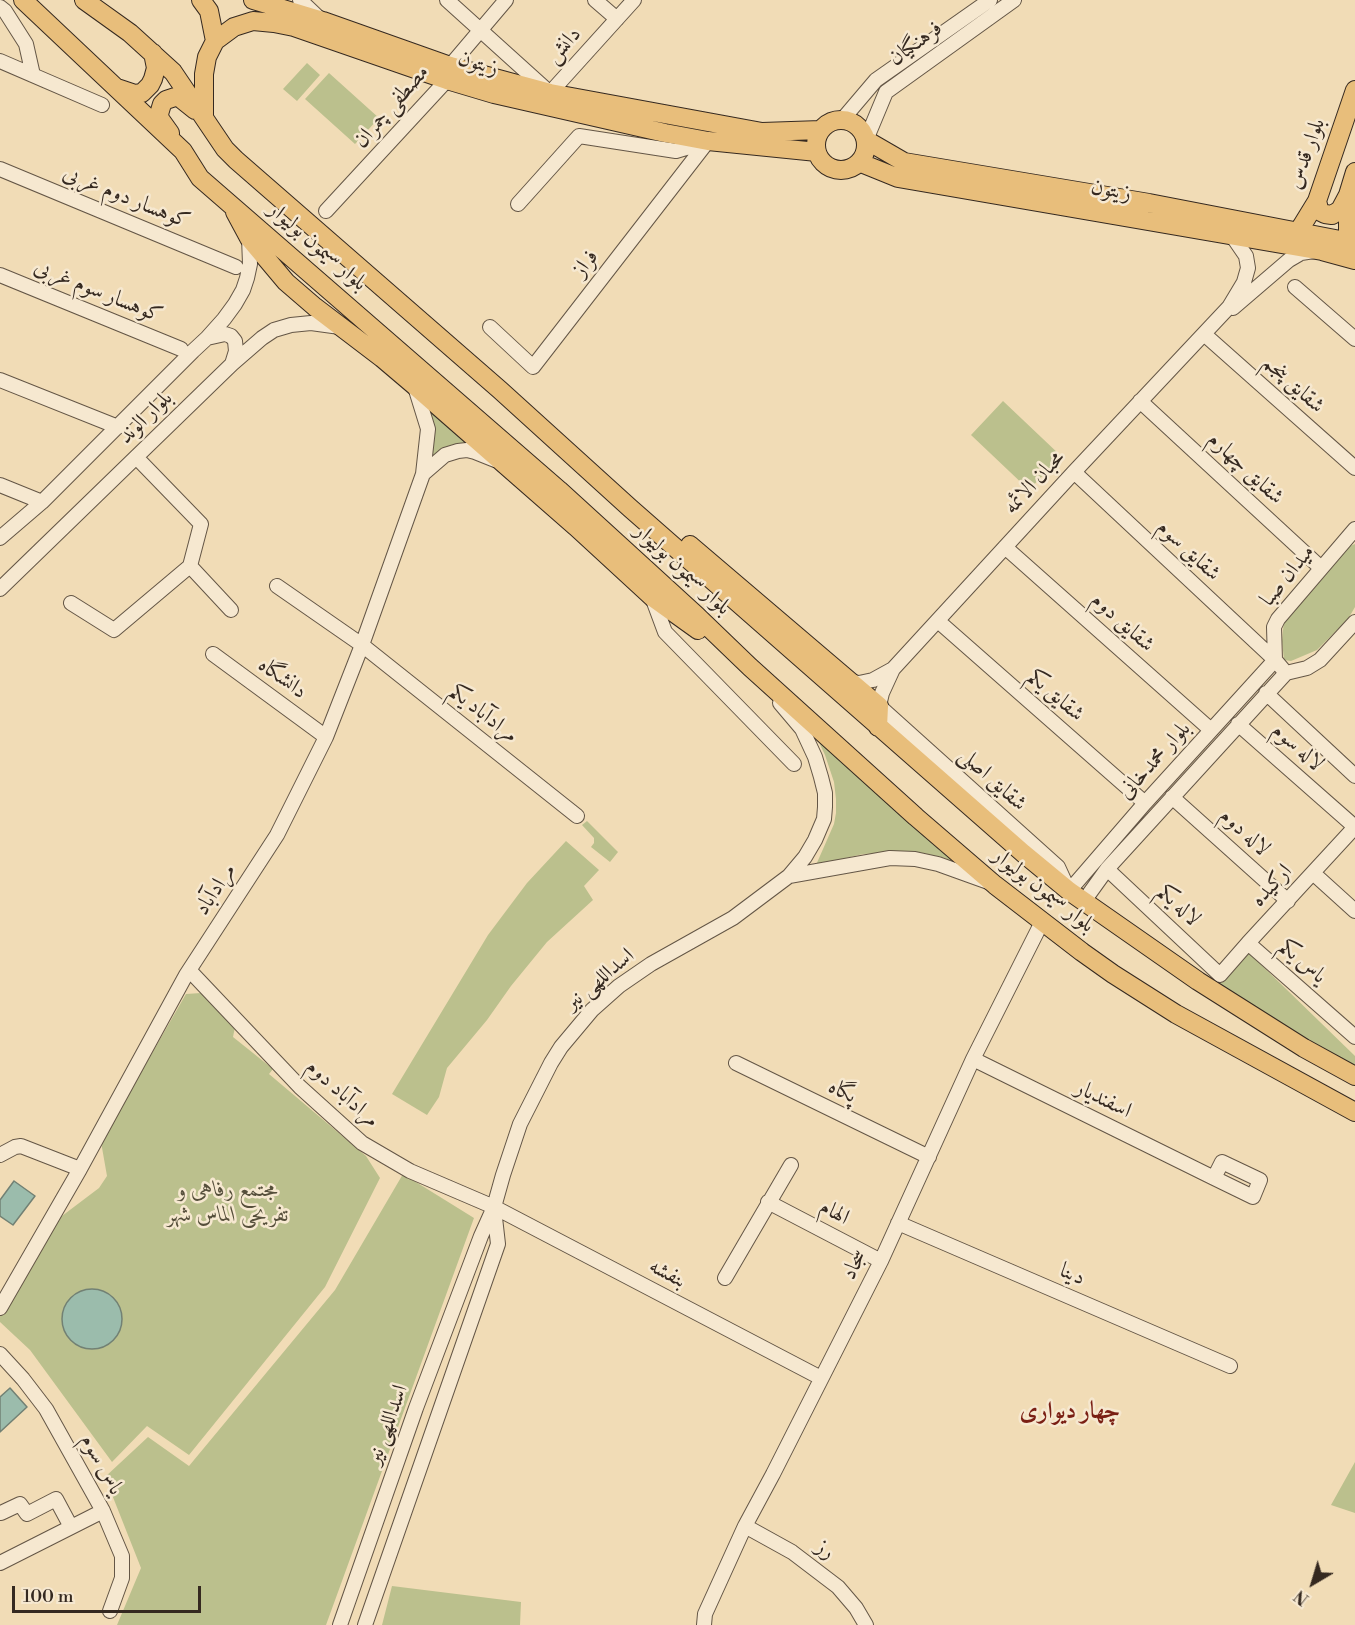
<!DOCTYPE html>
<html>
<head>
<meta charset="utf-8">
<style>
  body { margin:0 }
  #map { position:relative; width:1355px; height:1625px; overflow:hidden; background:#f1dcb6; font-family:"Libre Bodoni",serif }
  canvas { display:block }
  .north { position:absolute; left:1283px; top:1553px; width:60px; height:60px; -webkit-text-stroke:4px #f6e8d0; paint-order:stroke; rotate:218deg; font-size:16px; font-weight:700; line-height:24px; text-align:center; color:#352920 }
  .north::after { content:''; display:block; margin:auto; width:21px; height:27px; background:#352920; clip-path:polygon(50% 0,100% 100%,50% 72%,0 100%) }
  .scale { position:absolute; left:12px; top:1586px; width:189px; height:27px; box-sizing:border-box; border:3px solid #352920; border-top:0; padding-left:8px; font-size:18px; line-height:21px; white-space:nowrap; color:#352920; -webkit-text-stroke:4px #f6e8d0; paint-order:stroke }
</style>
</head>
<body>
<div id="map">
<canvas width="1355" height="1625"></canvas>
<div class="north">N</div>
<div class="scale">100 m</div>
</div>
<script>
const ctx = document.querySelector('canvas').getContext('2d');
ctx.lineJoin = 'round';
function fillPath(path, color) { ctx.fillStyle = color; ctx.fill(path, 'evenodd'); }
const shape = rows => new Path2D(rows.map(r => 'M' + r).join(''));
function strokePath(path, color, width, dash) { ctx.strokeStyle = color; ctx.lineWidth = width; ctx.lineCap = dash ? 'butt' : 'round'; ctx.setLineDash(dash || []); ctx.stroke(path); }
function drawText(font, color, halo, rows, align = 'center') {
  ctx.font = font + ' "Libre Bodoni",Amiri,serif'; ctx.lineWidth = 5; ctx.setLineDash([]); ctx.textBaseline = 'middle'; ctx.strokeStyle = halo; ctx.fillStyle = color; for (const [text, x, y, turn = 0] of rows) {
    ctx.save(); ctx.translate(x, y); ctx.rotate((+turn || 0) * Math.PI / 180); ctx.textAlign = isNaN(turn) ? turn : align; if (halo) ctx.strokeText(text, 0, 0); ctx.fillText(text, 0, 0); ctx.restore();
  }
}
fillPath(shape([
  [307,63,320,75,297,101,283,89],
  [329,73,379,118,355,144,305,99],
  [1003,401,1061,456,1029,490,971,435],
  [428,406,476,446,459,445,447,447,430,458],
  [1355,544,1355,607,1348,619,1317,650,1291,661,1284,660,1282,641,1284,620,1350,546],
  [814,732,966,869,945,858,923,853,904,852,863,854,816,865,834,824,836,813,836,799,834,782,825,755],
  [587,821,618,852,610,862,591,847,594,843,594,838,582,825],
  [566,841,599,870,584,886,593,900,547,942,511,986,487,1020,447,1068,439,1097,427,1115,392,1094,488,935,527,883],
  [1247,951,1355,1056,1355,1065,1256,1012,1216,987],
  [201,993,235,1027,233,1037,273,1069,269,1074,366,1156,380,1178,325,1287,189,1455,147,1426,112,1462,30,1350,0,1322,0,1307,54,1222,99,1188,107,1176,101,1142,186,994],
  [403,1174,474,1218,326,1625,117,1625,141,1568,105,1477,148,1437,189,1466,335,1290],
  [1355,1462,1355,1513,1331,1505],
  [392,1586,521,1602,520,1625,382,1625]
]), '#bbc08d');
const water = shape([
  [14,1181,35,1196,13,1225,0,1216,0,1200,14,1181],
  '62 1319a30 30 0 1 1 60 0a30 30 0 1 1-60 0Z',
  [10,1388,27,1407,0,1432,0,1397,10,1388]
]);
fillPath(water, '#9bbcac');
strokePath(water, '#728174', 1.5);
const minor = shape([
  [300,0,319,18],
  [447,0,550,93,634,0],
  [595,0,617,19],
  [0,7,5,11,26,44,33,75],
  [0,61,102,105],
  [842,120,876,80,990,0],
  [866,140,886,92,1014,0],
  [0,169,236,267],
  [518,204,579,136,676,151,706,142],
  [326,211,447,80,450,66,506,0],
  [0,275,181,349],
  [1295,287,1355,339],
  [1233,308,1289,260,1301,253,1314,251],
  [490,327,533,367,708,141],
  [1204,334,1355,468],
  [207,338,225,334,231,336,235,341,236,351,232,364],
  [0,380,118,427],
  [1140,401,1321,568],
  [136,457,201,524,190,566,231,610],
  [1074,472,1275,660,1286,673,1307,668,1320,660,1355,622],
  [423,474,445,455,458,451,467,450,475,452,495,460],
  [0,485,42,502],
  [0,538,42,502,193,351,207,338,224,319,235,304,243,290,247,278,250,264,249,238],
  [1005,547,1211,730],
  [277,586,362,645,577,816],
  [0,589,232,364,262,338,274,330,291,325,311,323,340,327],
  [652,597,665,632,794,764],
  [71,603,114,630,190,566],
  [938,621,1145,803],
  [213,654,326,737],
  [1275,660,1274,627,1278,619,1355,529],
  [893,669,882,693,879,706,1058,867,1069,891,1145,803,1275,660],
  [849,681,859,683,873,680,893,669,1074,472,1229,307,1244,282,1248,268,1246,256,1235,240,1231,236],
  [1266,693,1355,776],
  [1238,724,1355,827],
  [1172,797,1288,901],
  [1107,869,1220,975,1248,943,1355,827],
  [1313,873,1355,911],
  [789,876,890,858,915,859,938,864,988,882],
  [1084,901,1107,869,1286,673],
  [1248,943,1355,1037],
  [190,971,300,1087,362,1143,410,1171,494,1207,821,1378],
  [973,1059,1214,1178,1253,1197,1260,1180,1222,1162,1214,1178],
  [736,1063,929,1157],
  [0,1155,15,1147,21,1146,80,1169],
  [768,1202,881,1261],
  [898,1223,1230,1366],
  [725,1278,791,1165],
  [0,1308,80,1169,186,975,277,835,326,737,362,645,423,474,428,429,415,387],
  [0,1354,23,1379,46,1409,103,1511,122,1556,122,1578,110,1611],
  [1,1513,20,1504,27,1514,56,1499,71,1527],
  [745,1526,792,1552,838,1587,856,1608,866,1625],
  [0,1563,103,1511],
  [340,1625,416,1408,481,1236,494,1207,503,1175,520,1124,551,1063,561,1047,592,1010,619,986,651,964,733,918,789,876,805,857,815,840,824,819,825,807,825,793,821,777,815,757,802,729,780,703],
  [365,1625,498,1244,494,1209],
  [704,1625,705,1614,745,1526,773,1474,881,1261,973,1059,1042,922]
]);
const major = shape([
  [23,0,183,151,200,178,559,490,697,616,750,667,916,817,995,885,1082,952,1113,974,1176,1014,1355,1112],
  [84,0,130,33,173,72,225,149,236,160,500,390,630,508,1023,853,1069,891,1198,981,1304,1048,1355,1076],
  [201,0,209,11,215,41],
  [253,0,323,21,450,66,550,93,762,132,821,130],
  [117,88,135,94,142,93,150,85,153,79,156,68,153,53],
  [204,118,204,74,207,57,215,41,234,27,253,21,274,23,294,27,447,80,494,94,665,133,708,141,817,152],
  '816 145a25 25 0 1 1 50 0a25 25 0 1 1-50 0Z',
  [170,133,160,119,159,114,162,104,166,100,175,97,180,98,195,110],
  [866,140,904,162,1149,203,1355,243],
  [861,163,898,178,1322,251,1355,260],
  [1317,201,1319,209,1321,212,1325,214,1332,215,1340,210,1348,195],
  [235,212,249,238,286,282,315,307,382,358,415,386,576,527,652,597,698,630],
  [1298,232,1317,201,1355,90],
  [1345,252,1348,241,1348,195,1355,172],
  [690,545,879,706,878,727]
]);
strokePath(minor, '#645646', 16);
strokePath(major, '#352920', 20);
strokePath(minor, '#f6e8d0', 14);
strokePath(major, '#e8be7b', 18);
drawText('22px', '#352920', '#f6e8d0', [
  ["فرهنگیان",916,44,-36],
  ["دانش",564,46,-48],
  ["زیتون",478,64,16],
  ["مصطفی چمران",392,107,-49],
  ["بلوار قدس",1307,154,-70],
  ["زیتون",1111,191,10],
  ["کوهسار دوم غربی",126,198,22],
  ["بلوار سیمون بولیوار",317,247,41],
  ["فراز",586,264,-52],
  ["کوهسار سوم غربی",98,292,22],
  ["شقایق پنجم",1293,385,42],
  ["بلوار الوند",146,418,-44],
  ["شقایق چهارم",1245,469,43],
  ["محبان الائمه",1035,483,-47],
  ["شقایق سوم",1188,551,43],
  ["بلوار سیمون بولیوار",682,570,43],
  ["میدان صبا",1288,576,-51],
  ["شقایق دوم",1122,623,42],
  ["دانشگاه",282,679,36],
  ["شقایق یکم",1055,696,41],
  ["مرادآباد یکم",483,714,38],
  ["لاله سوم",1297,748,41],
  ["بلوار محمدخانی",1155,761,-48],
  ["شقایق اصلی",992,780,42],
  ["لاله دوم",1244,833,42],
  ["ارکیده",1272,886,-47],
  ["مرادآباد",216,890,-57],
  ["بلوار سیمون بولیوار",1043,891,38],
  ["لاله یکم",1178,906,43],
  ["یاس یکم",1302,962,41],
  ["اسداللهی نیر",600,980,-40],
  ["پگاه",842,1092,26],
  ["مرادآباد دوم",342,1094,42],
  ["اسفندیار",1103,1100,26],
  ["الهام",834,1213,28],
  ["سجاد",855,1265,-64],
  ["بنفشه",667,1274,28],
  ["دینا",1072,1275,23],
  ["اسداللهی نیر",388,1425,-70],
  ["یاس سوم",101,1465,61],
  ["رز",825,1550,37]
]);
drawText('italic 22px', '#564f3b', '#f6e8d0', [
  ["مجتمع رفاهی و",228,1191],
  ["تفریحی الماس شهر",228,1216]
]);
drawText('bold 24px', '#7a1f14', '#f6e8d0', [
  ["چهار دیواری",1070,1412]
]);
</script>
</body>
</html>
